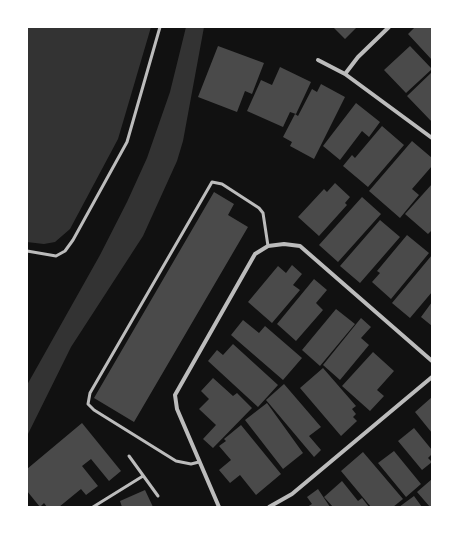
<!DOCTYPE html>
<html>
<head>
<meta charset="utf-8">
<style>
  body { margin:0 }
  #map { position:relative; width:459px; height:534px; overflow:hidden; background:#111; font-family:"DejaVu Sans",sans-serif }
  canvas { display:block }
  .frame { position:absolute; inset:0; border:28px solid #fff; pointer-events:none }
</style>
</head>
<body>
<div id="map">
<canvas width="459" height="534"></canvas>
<div class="frame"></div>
</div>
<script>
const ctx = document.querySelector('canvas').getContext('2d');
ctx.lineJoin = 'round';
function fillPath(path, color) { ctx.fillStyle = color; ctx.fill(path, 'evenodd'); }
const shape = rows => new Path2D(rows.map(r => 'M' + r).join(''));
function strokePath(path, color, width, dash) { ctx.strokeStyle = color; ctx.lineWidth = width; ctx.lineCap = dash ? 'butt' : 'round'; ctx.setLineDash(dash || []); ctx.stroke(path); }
fillPath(shape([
  [27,27,151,27,118,139,70,229,55,242,44,244,27,242],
  [186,27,204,27,183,141,177,161,143,236,71,347,27,436,27,385,100,255,127,202,147,158,170,92]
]), '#333');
fillPath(shape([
  [333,27,357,27,345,39],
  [415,27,432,27,432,60,408,34],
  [218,46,264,63,252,94,245,91,237,112,198,97],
  [410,46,432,69,406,93,384,70],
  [280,67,311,82,296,114,290,112,283,127,247,111,261,80,272,85],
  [432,72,432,122,407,96],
  [321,84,345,97,314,159,290,146,292,142,283,137,295,114,298,116,312,89,317,92],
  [356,103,380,122,369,137,362,131,340,160,323,146],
  [382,126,404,145,368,187,343,166,352,155,355,158],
  [412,141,432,158,432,166,412,189,419,195,400,218,369,191],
  [335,183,350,197,345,203,347,205,319,236,298,217,324,189,327,192],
  [432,184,432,230,428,234,405,214],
  [214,192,234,204,228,215,248,227,134,422,94,398],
  [362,197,381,214,338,262,319,245],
  [380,220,400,237,360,283,340,266],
  [407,235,429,253,391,299,372,282,380,273,377,271],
  [432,255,432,292,410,318,392,303],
  [292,265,302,274,293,285,300,290,272,323,248,302,278,266,286,273],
  [314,279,327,290,316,303,323,310,296,341,277,324],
  [432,302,432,326,421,317],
  [336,309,355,324,320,366,302,350],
  [361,318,371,327,361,338,369,345,340,380,323,365],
  [243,320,259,333,265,326,302,358,283,380,231,335],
  [233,344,278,385,258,407,208,361,217,350,223,355],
  [373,352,394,371,377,390,384,396,370,411,342,386],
  [323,368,356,406,352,409,356,414,353,417,357,421,341,436,300,388],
  [213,378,233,396,237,393,252,408,213,448,203,439,216,425,199,409,209,399,201,391],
  [284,384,321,427,309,436,321,450,314,457,266,400],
  [432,397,432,433,415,412],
  [267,403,303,453,283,469,245,420],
  [82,423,121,471,109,481,91,459,82,466,98,486,86,495,81,489,59,507,47,507,44,503,40,507,27,491,27,469],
  [241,425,281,474,256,495,240,475,230,483,219,470,231,460,219,446,226,441,224,439],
  [414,428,432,450,432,454,428,458,432,462,422,470,398,441],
  [394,451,421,484,406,497,378,463],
  [363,452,403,499,393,507,371,507,341,471],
  [432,479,432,507,430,507,417,492],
  [342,481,358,501,362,498,369,507,333,507,324,497],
  [318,489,330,507,307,507,312,504,307,497],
  [145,490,153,507,122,507,120,501],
  [414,496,422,507,399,507]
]), '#4a4a4a');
strokePath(shape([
  [27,251,56,256,65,251,73,240,127,142,160,27],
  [129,456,158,496],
  [199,462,191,464,176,461,94,410,88,404,90,393,212,182,222,184,259,208,263,213,268,246],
  [93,507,143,476]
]), '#bcbcbc', 3);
strokePath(shape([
  [318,60,345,74,432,138],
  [345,74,358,57,389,27],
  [219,507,177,409,175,395,255,254,268,246,284,244,300,246,432,361],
  [269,507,292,494,432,377]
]), '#bcbcbc', 4);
</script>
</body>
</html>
